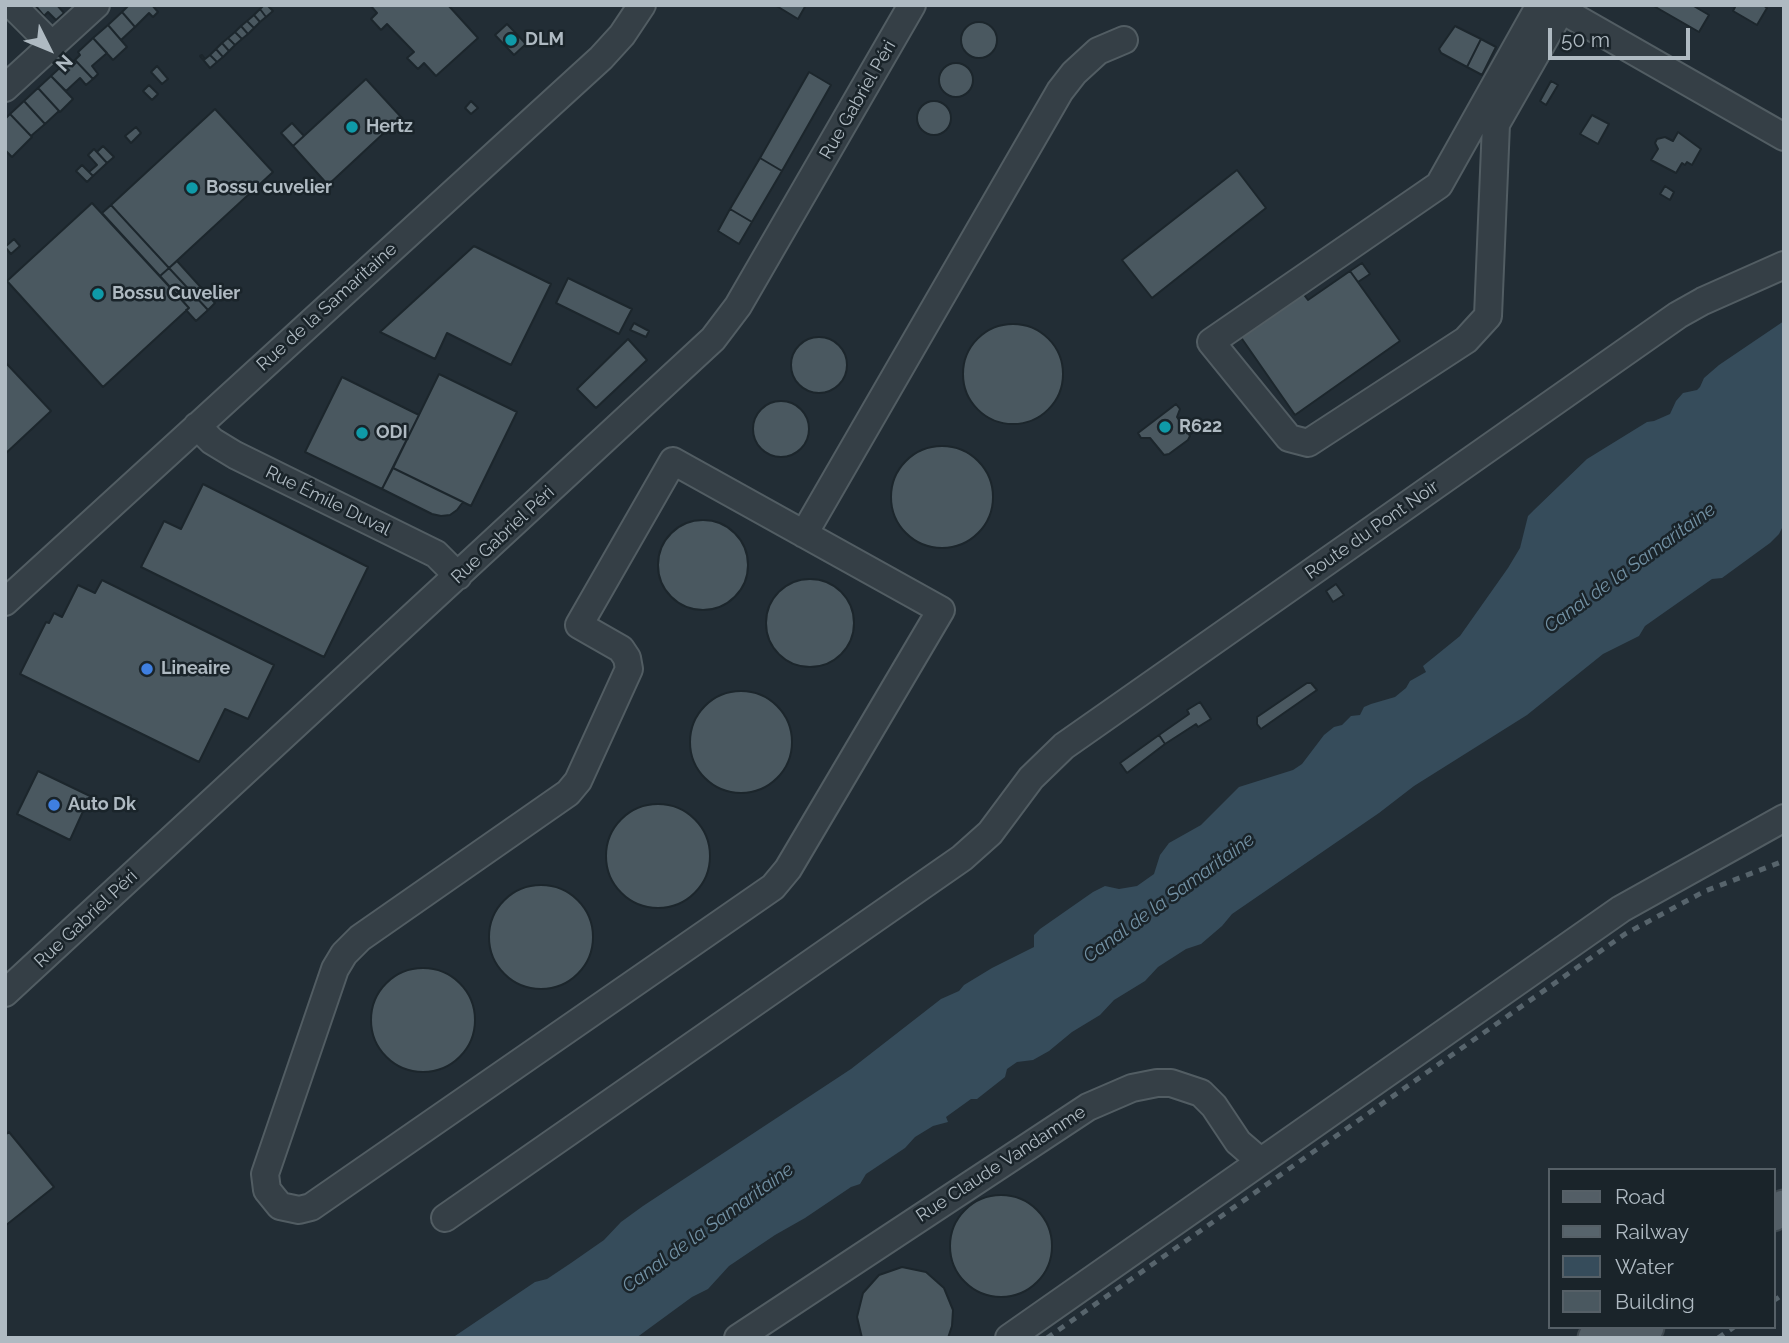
<!DOCTYPE html>
<html>
<head>
<meta charset="utf-8">
<style>
  body { margin:0 }
  #map { position:relative; width:1789px; height:1343px; overflow:hidden; background:#222d35; font-family:Raleway,sans-serif }
  canvas { display:block }
  .frame { position:absolute; inset:0; border:7px solid #afbac2; pointer-events:none }
  .legend { position:absolute; left:1548px; top:1168px; width:228px; height:161px; box-sizing:border-box; background:#1a242a; border:2px solid #566067; margin:0; padding:9px 12px; list-style:none; font-size:21px; color:#afbac2 }
  .legend li { display:flex; align-items:center; gap:14px; height:35px }
  .legend b { width:35px; border:2px solid #566067 }
  .north { position:absolute; left:14px; top:14px; width:70px; height:70px; -webkit-text-stroke:5px #1a242a; paint-order:stroke; rotate:133deg; font-size:19px; font-weight:700; line-height:28px; text-align:center; color:#afbac2 }
  .north::after { content:''; display:block; margin:auto; width:24px; height:32px; background:#afbac2; clip-path:polygon(50% 0,100% 100%,50% 72%,0 100%) }
  .scale { position:absolute; left:1548px; top:28px; width:142px; height:32px; box-sizing:border-box; border:4px solid #afbac2; border-top:0; padding-left:9px; font-size:21px; line-height:24px; white-space:nowrap; color:#afbac2; -webkit-text-stroke:5px #1a242a; paint-order:stroke }
</style>
</head>
<body>
<div id="map">
<canvas width="1789" height="1343"></canvas>
<div class="frame"></div>
<ul class="legend">
<li><b style="height:9px;background:#535e66"></b>Road</li>
<li><b style="height:9px;background:#57646c"></b>Railway</li>
<li><b style="height:19px;background:#364c5b"></b>Water</li>
<li><b style="height:19px;background:#4a5860"></b>Building</li>
</ul>
<div class="north">N</div>
<div class="scale">50 m</div>
</div>
<script>
const ctx = document.querySelector('canvas').getContext('2d');
ctx.lineJoin = 'round';
function fillPath(path, color) { ctx.fillStyle = color; ctx.fill(path, 'evenodd'); }
const shape = rows => new Path2D(rows.map(r => 'M' + r).join(''));
function strokePath(path, color, width, dash) { ctx.strokeStyle = color; ctx.lineWidth = width; ctx.lineCap = dash ? 'butt' : 'round'; ctx.setLineDash(dash || []); ctx.stroke(path); }
function drawText(font, color, halo, rows, align = 'center') {
  ctx.font = font + ' Raleway,sans-serif'; ctx.lineWidth = 5; ctx.setLineDash([]); ctx.textBaseline = 'middle'; ctx.strokeStyle = halo; ctx.fillStyle = color; for (const [text, x, y, turn = 0] of rows) {
    ctx.save(); ctx.translate(x, y); ctx.rotate((+turn || 0) * Math.PI / 180); ctx.textAlign = isNaN(turn) ? turn : align; if (halo) ctx.strokeText(text, 0, 0); ctx.fillText(text, 0, 0); ctx.restore();
  }
}
fillPath(shape([
  [1784,321,1784,524,1779,534,1770,543,1722,578,1712,579,1662,614,1645,626,1639,636,1603,654,1527,715,1414,786,1379,813,1232,914,1222,926,1201,944,1186,949,1158,967,1145,981,1114,1000,1100,1015,1072,1032,1049,1051,1033,1060,1017,1062,1007,1069,1005,1077,977,1099,971,1099,946,1117,948,1122,933,1126,915,1137,905,1148,866,1174,860,1184,851,1187,805,1218,775,1235,729,1266,708,1289,692,1297,636,1338,452,1338,535,1282,547,1279,571,1263,604,1240,621,1222,643,1206,851,1069,941,999,959,991,964,985,992,968,1034,947,1034,935,1040,929,1093,892,1105,886,1119,889,1137,886,1154,874,1160,855,1169,843,1201,825,1239,787,1293,770,1302,764,1324,735,1334,727,1342,725,1351,716,1360,715,1364,707,1371,704,1395,697,1406,688,1410,681,1426,672,1423,666,1460,636,1508,568,1520,548,1528,516,1534,510,1587,459,1647,422,1654,421,1670,414,1676,401,1683,393,1697,390,1700,387,1704,378,1719,365]
]), '#364c5b');
const building = shape([
  [35,5,57,5,64,13,56,20,48,12,44,16,35,5],
  [129,5,152,5,158,12,153,17,149,13,135,27,122,12,129,5],
  [264,5,267,5,273,11,266,17,260,9,264,5],
  [370,5,448,5,478,38,436,76,424,63,418,69,407,58,414,52,387,24,381,30,371,19,377,13,370,5],
  [775,5,806,5,798,19,775,5],
  [1652,5,1692,5,1709,15,1699,32,1652,5],
  [1736,5,1763,5,1767,8,1757,25,1733,11,1736,5],
  [260,9,266,17,260,22,254,15,260,9],
  [122,12,135,27,121,40,108,25,122,12],
  [254,15,260,22,254,28,247,21,254,15],
  [247,21,254,28,248,34,241,26,247,21],
  '961 40a18 18 0 1 1 36 0a18 18 0 1 1-36 0Z',
  [507,24,526,44,514,55,495,35,507,24],
  [108,25,127,47,113,60,93,38,108,25],
  [241,26,248,34,242,39,235,32,241,26],
  [1455,26,1481,39,1467,67,1441,53,1439,49,1455,26],
  [235,32,242,39,235,45,228,38,235,32],
  [93,38,107,53,92,66,98,74,93,79,75,60,80,55,78,52,93,38],
  [228,38,235,45,229,51,222,43,228,38],
  [1481,39,1496,47,1482,75,1467,67,1481,39],
  [222,43,229,51,223,57,216,49,222,43],
  [216,49,223,57,217,62,210,55,216,49],
  [202,55,205,59,210,55,217,62,210,68,200,56,202,55],
  [75,60,93,79,86,85,80,78,66,91,51,76,67,61,70,65,75,60],
  '939 80a17 17 0 1 1 34 0a17 17 0 1 1-34 0Z',
  [157,66,168,79,162,84,151,72,157,66],
  [809,72,831,85,782,171,760,158,809,72],
  [51,76,73,99,60,112,38,88,51,76],
  [366,79,401,117,328,185,293,146,366,79],
  [1551,81,1558,85,1546,105,1540,101,1551,81],
  [149,85,158,94,152,100,143,91,149,85],
  [38,88,59,111,45,124,24,101,38,88],
  '917 118a17 17 0 1 1 34 0a17 17 0 1 1-34 0Z',
  [24,101,45,124,31,136,10,114,24,101],
  [471,101,478,108,471,114,465,108,471,101],
  [215,109,273,172,169,268,111,205,215,109],
  [10,114,32,137,12,157,5,150,5,119,10,114],
  [1592,115,1609,124,1598,144,1580,134,1592,115],
  [292,123,304,136,293,146,281,133,292,123],
  [136,127,141,133,131,143,125,136,136,127],
  [1678,132,1701,149,1692,165,1687,162,1685,165,1682,163,1676,173,1651,160,1658,149,1655,143,1657,139,1665,137,1673,141,1678,132],
  [103,146,114,157,107,163,97,152,103,146],
  [94,149,107,163,93,176,89,172,97,165,88,155,94,149],
  [760,158,782,171,752,222,730,209,760,158],
  [82,165,93,176,87,182,76,171,82,165],
  [1237,170,1266,208,1152,298,1122,260,1237,170],
  [1665,186,1674,192,1670,200,1660,194,1665,186],
  [92,203,189,308,103,387,7,281,92,203],
  [111,205,169,268,160,276,102,213,111,205],
  [730,209,752,222,739,244,718,231,730,209],
  [14,239,20,246,11,254,5,247,14,239],
  [474,246,551,284,511,365,447,333,435,359,380,332,474,246],
  [177,261,215,303,208,310,169,268,177,261],
  [1362,263,1370,274,1358,282,1350,271,1362,263],
  [169,268,208,310,196,321,186,310,189,308,160,276,169,268],
  [1350,271,1400,341,1295,415,1240,336,1302,292,1308,300,1350,271],
  [568,278,632,309,619,334,556,303,568,278],
  [634,323,649,331,646,337,630,330,634,323],
  '963 374a50 50 0 1 1 100 0a50 50 0 1 1-100 0Z',
  '791 365a28 28 0 1 1 56 0a28 28 0 1 1-56 0Z',
  [628,339,647,360,596,408,577,389,628,339],
  [5,362,51,411,5,454,5,362],
  [439,374,517,412,471,506,393,468,439,374],
  [342,377,419,415,382,489,305,452,342,377],
  '753 429a28 28 0 1 1 56 0a28 28 0 1 1-56 0Z',
  [1176,404,1180,409,1177,417,1190,436,1188,440,1169,454,1164,455,1150,438,1141,438,1138,433,1176,404],
  '891 497a51 51 0 1 1 102 0a51 51 0 1 1-102 0Z',
  [393,468,463,502,457,510,450,515,441,516,432,514,382,489,393,468],
  [203,484,368,567,324,657,141,567,164,521,181,529,203,484],
  '658 565a45 45 0 1 1 90 0a45 45 0 1 1-90 0Z',
  '766 623a44 44 0 1 1 88 0a44 44 0 1 1-88 0Z',
  [102,580,274,665,248,719,225,709,199,762,20,674,46,622,49,623,54,613,62,617,78,585,95,593,102,580],
  [1336,584,1344,595,1333,602,1326,591,1336,584],
  [1307,683,1311,683,1317,690,1261,729,1257,724,1257,717,1307,683],
  '690 742a51 51 0 1 1 102 0a51 51 0 1 1-102 0Z',
  [1200,702,1211,719,1198,727,1196,724,1165,744,1159,735,1189,714,1187,710,1200,702],
  [1159,735,1165,744,1127,773,1120,763,1159,735],
  [38,771,90,796,70,840,17,814,38,771],
  '606 856a52 52 0 1 1 104 0a52 52 0 1 1-104 0Z',
  '489 937a52 52 0 1 1 104 0a52 52 0 1 1-104 0Z',
  '371 1020a52 52 0 1 1 104 0a52 52 0 1 1-104 0Z',
  [9,1132,54,1187,5,1226,5,1135,9,1132],
  '950 1246a51 51 0 1 1 102 0a51 51 0 1 1-102 0Z',
  [902,1267,926,1272,944,1288,953,1310,952,1326,948,1338,862,1338,857,1317,863,1293,879,1275,902,1267]
]);
fillPath(building, '#4a5860');
strokePath(building, '#1c262c', 2);
const minor = shape([
  [12,5,52,45],
  [1540,5,1439,185,1211,342,1289,438,1308,443,1466,340,1488,316,1496,124,1561,10],
  [1553,5,1784,137],
  [5,88,96,5],
  [197,426,212,441,235,455,436,554,458,576],
  [673,461,941,610,788,869,773,887,311,1207,299,1210,280,1206,267,1190,265,1174,335,969,344,954,360,938,568,793,578,781,629,669,627,658,621,649,579,625,673,461],
  [804,534,1060,91,1074,73,1098,51,1124,40],
  [5,602,601,58,622,35,642,5],
  [5,993,713,339,738,306,912,5],
  [445,1218,962,858,990,833,1031,778,1064,746,1678,315,1703,301,1784,265],
  [738,1338,1088,1107,1132,1088,1157,1083,1171,1083,1201,1093,1214,1106,1238,1142,1260,1161],
  [1009,1338,1621,909,1784,818]
]);
const major = shape([
  [1773,1214,1784,1207],
  [1595,1338,1610,1327],
  [1631,1338,1647,1327]
]);
strokePath(minor, '#525d63', 30);
strokePath(major, '#3e484f', 37);
strokePath(minor, '#353f46', 26);
strokePath(major, '#535e66', 33);
strokePath(shape([
  [1773,1301,1784,1294],
  [1047,1338,1625,934,1705,891,1784,861],
  [1718,1338,1734,1327]
]), '#57646c', 5, [7, 7]);
for (const [x, y, r, color] of [
  [511,40,7,"#0f9aa8"],
  [352,127,7,"#0f9aa8"],
  [192,188,7,"#0f9aa8"],
  [98,294,7,"#0f9aa8"],
  [1165,427,7,"#0f9aa8"],
  [362,433,7,"#0f9aa8"],
  [147,669,7,"#3f7fe0"],
  [54,805,7,"#3f7fe0"]
]) { const dot = new Path2D(); dot.arc(x, y, r, 0, 2 * Math.PI); ctx.fillStyle = color; ctx.fill(dot); strokePath(dot, '#1a242a', 2.5); }
drawText('bold 18px', '#afbac2', '#1a242a', [
  ["DLM",525,40],
  ["Hertz",366,127],
  ["Bossu cuvelier",206,188],
  ["Bossu Cuvelier",112,294],
  ["R622",1179,427],
  ["ODI",376,433],
  ["Lineaire",161,669],
  ["Auto Dk",68,805]
], 'left');
drawText('18px', '#afbac2', '#1a242a', [
  ["Rue Gabriel Péri",858,100,-60],
  ["Rue de la Samaritaine",327,307,-42],
  ["Rue Émile Duval",328,501,26],
  ["Route du Pont Noir",1372,530,-35],
  ["Rue Gabriel Péri",503,535,-43],
  ["Rue Gabriel Péri",86,919,-43],
  ["Rue Claude Vandamme",1001,1164,-33]
]);
drawText('italic 19px', '#7291a4', '#1a242a', [
  ["Canal de la Samaritaine",1630,568,-36],
  ["Canal de la Samaritaine",1169,898,-36],
  ["Canal de la Samaritaine",708,1228,-36]
]);
</script>
</body>
</html>
